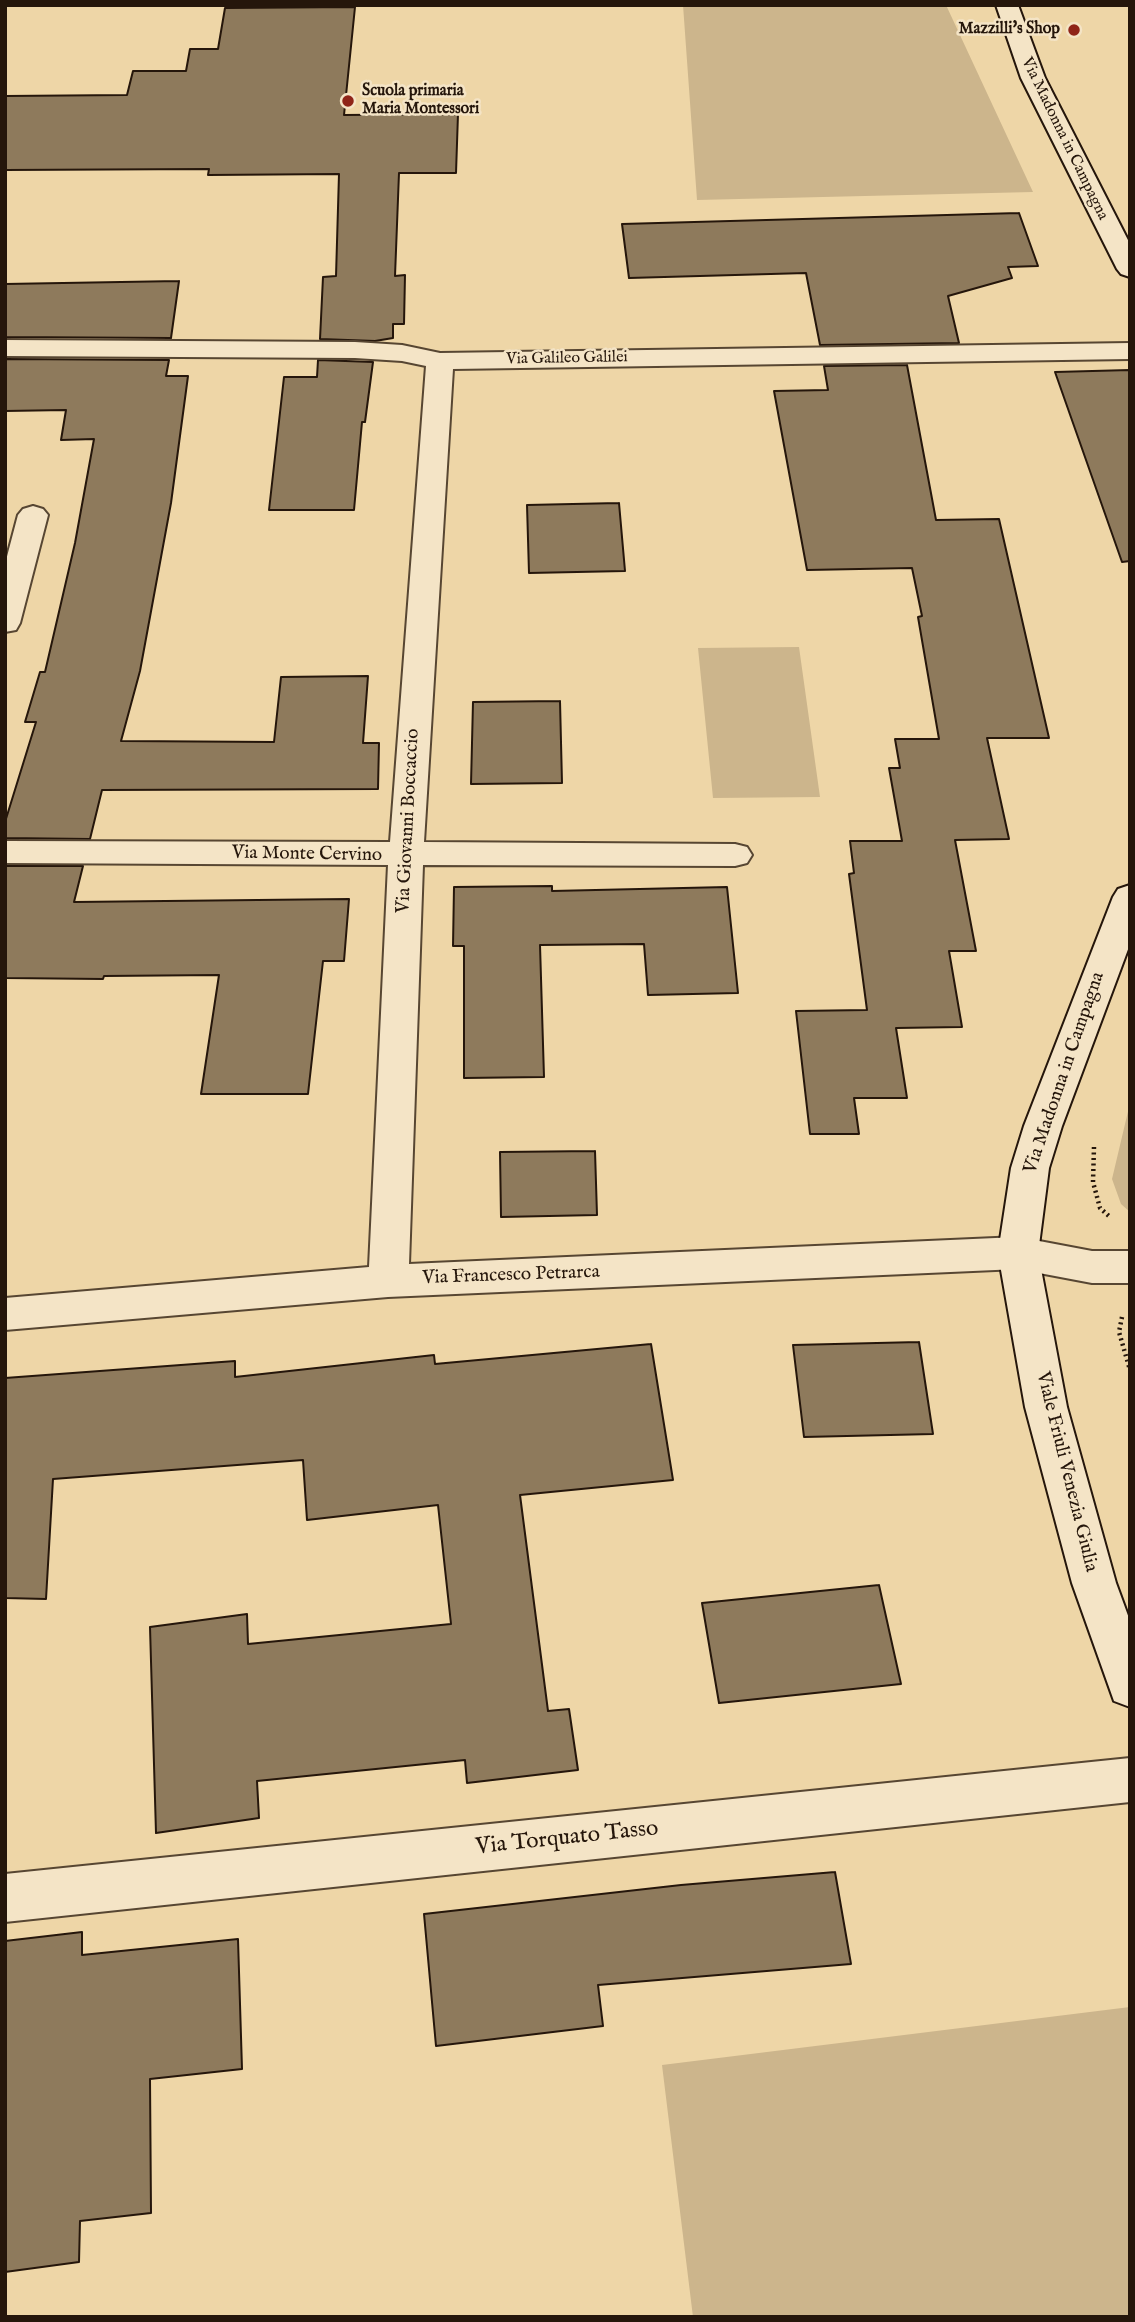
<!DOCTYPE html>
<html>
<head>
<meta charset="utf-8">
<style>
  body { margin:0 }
  #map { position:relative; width:1135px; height:2322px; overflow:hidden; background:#eed6a7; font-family:"IM FELL English",serif }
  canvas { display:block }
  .frame { position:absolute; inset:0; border:7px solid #25160b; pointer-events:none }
</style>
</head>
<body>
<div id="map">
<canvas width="1135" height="2322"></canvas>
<div class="frame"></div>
</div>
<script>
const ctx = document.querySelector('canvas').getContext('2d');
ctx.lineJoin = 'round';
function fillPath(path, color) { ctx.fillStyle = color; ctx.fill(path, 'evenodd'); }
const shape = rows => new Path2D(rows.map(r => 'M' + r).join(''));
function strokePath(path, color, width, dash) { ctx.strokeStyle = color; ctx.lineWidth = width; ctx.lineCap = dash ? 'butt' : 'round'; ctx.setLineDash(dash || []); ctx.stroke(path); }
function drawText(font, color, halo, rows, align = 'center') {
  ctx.font = font + ' "IM FELL English",serif'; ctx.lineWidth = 5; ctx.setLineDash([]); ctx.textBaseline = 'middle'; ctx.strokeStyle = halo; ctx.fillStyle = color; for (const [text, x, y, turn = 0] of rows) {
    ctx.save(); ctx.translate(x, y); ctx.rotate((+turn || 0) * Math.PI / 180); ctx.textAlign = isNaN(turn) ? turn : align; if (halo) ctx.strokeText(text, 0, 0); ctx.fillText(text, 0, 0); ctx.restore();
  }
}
fillPath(shape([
  [683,5,946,5,1033,192,697,200],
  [799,647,820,797,713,798,698,648],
  [1130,1103,1130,1212,1121,1204,1112,1179],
  [1130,2007,1130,2317,693,2317,662,2065]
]), '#ccb58c');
const building = shape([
  [355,7,344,115,458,114,456,173,399,173,395,276,405,275,404,324,393,324,393,338,375,341,320,339,323,277,336,276,339,174,208,175,209,169,5,170,5,96,127,95,133,71,186,71,190,49,218,49,225,8,355,7],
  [1019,213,1038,266,1008,267,1012,278,948,296,959,343,820,345,806,273,629,278,622,224,1019,213],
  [179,281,171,338,5,337,5,284,179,281],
  [5,359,169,360,166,376,188,376,171,503,140,671,121,741,274,742,281,677,368,676,363,743,379,743,378,789,102,790,90,839,5,838,5,822,36,722,25,722,40,672,45,672,75,543,94,439,61,440,66,410,5,411,5,359],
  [318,360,373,362,365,422,362,422,354,510,269,510,284,377,317,377,318,360],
  [907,365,936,520,999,519,1049,738,987,738,1009,839,955,840,976,951,949,951,962,1027,896,1028,907,1098,854,1098,859,1134,810,1134,796,1011,867,1010,849,874,854,873,850,841,902,841,889,768,900,768,895,739,939,739,918,617,922,616,912,568,807,570,774,391,828,390,824,366,907,365],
  [1130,370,1130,561,1122,562,1055,372,1130,370],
  [619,503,625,571,529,573,527,505,619,503],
  [560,701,562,783,471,784,473,702,560,701],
  [5,866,83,866,74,902,349,899,344,961,323,961,308,1094,201,1094,219,975,104,976,103,979,5,978,5,866],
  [552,886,552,891,727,887,738,993,648,995,644,944,540,945,544,1077,464,1078,464,946,453,946,454,887,552,886],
  [595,1151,597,1215,501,1217,500,1152,595,1151],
  [919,1342,933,1434,804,1437,793,1345,919,1342],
  [651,1344,673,1480,520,1495,548,1711,569,1709,578,1770,467,1783,465,1760,257,1781,259,1818,156,1833,150,1627,247,1614,248,1644,451,1624,438,1505,307,1520,303,1460,53,1479,46,1599,5,1598,5,1378,235,1361,235,1377,434,1355,435,1364,651,1344],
  [879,1585,901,1684,719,1703,702,1603,879,1585],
  [835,1872,851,1964,598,1985,603,2026,436,2046,424,1914,681,1885,835,1872],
  [82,1932,82,1955,238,1939,242,2069,150,2079,151,2213,80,2221,79,2262,5,2272,5,1941,82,1932]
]);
fillPath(building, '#8e7a5c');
strokePath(building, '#25160b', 2);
const street = shape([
  [5,340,355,342,402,345,440,353,1130,343,1130,359,453,369,424,842,735,844,747,847,752,855,747,863,735,866,423,865,409,1264,1018,1237,1092,1251,1130,1251,1130,1283,1092,1283,1018,1269,388,1297,5,1330,5,1298,369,1267,388,865,5,863,5,841,390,842,426,366,402,361,355,358,5,356,5,340],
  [33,506,43,509,48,515,20,623,16,630,5,632,5,564,18,515,23,509,33,506],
  [1130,1758,1130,1802,5,1922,5,1874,1130,1758]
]);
const secondary = shape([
  [996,5,1018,5,1045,78,1130,244,1130,277,1121,274,1117,269,1021,78,996,5],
  [1130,885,1130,944,1062,1126,1049,1168,1038,1253,1067,1407,1116,1583,1130,1621,1130,1707,1114,1701,1072,1583,1025,1407,998,1253,1011,1168,1024,1126,1113,897,1118,889,1130,885]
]);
strokePath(street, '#574632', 4);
strokePath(secondary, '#25160b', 4);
strokePath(shape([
  [1094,1147,1093,1182,1100,1208,1110,1217],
  [1122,1317,1119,1332,1130,1370]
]), '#25160b', 4.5, [2, 3.5]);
fillPath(street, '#f4e4c6');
fillPath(secondary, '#f4e4c6');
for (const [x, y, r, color] of [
  [1074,30,7,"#8f2418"],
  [348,101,7,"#8f2418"]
]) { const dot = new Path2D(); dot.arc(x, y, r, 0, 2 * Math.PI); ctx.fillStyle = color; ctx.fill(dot); strokePath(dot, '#f4e4c6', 2.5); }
drawText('bold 16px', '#25160b', '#f4e4c6', [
  ["Mazzilli's Shop",1060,30],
  ["Scuola primaria",362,92,"left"],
  ["Maria Montessori",362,110,"left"]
], 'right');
drawText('16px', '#25160b', '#f4e4c6', [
  ["Via Madonna in Campagna",1064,139,64],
  ["Via Galileo Galilei",567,359,-1]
]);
drawText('19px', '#25160b', '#f4e4c6', [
  ["Via Giovanni Boccaccio",409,821,-87],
  ["Via Monte Cervino",307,855,1],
  ["Via Madonna in Campagna",1065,1073,-71],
  ["Via Francesco Petrarca",511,1276,-2],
  ["Viale Friuli Venezia Giulia",1066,1472,76]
]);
drawText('23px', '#25160b', '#f4e4c6', [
  ["Via Torquato Tasso",567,1839,-6]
]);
</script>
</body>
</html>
